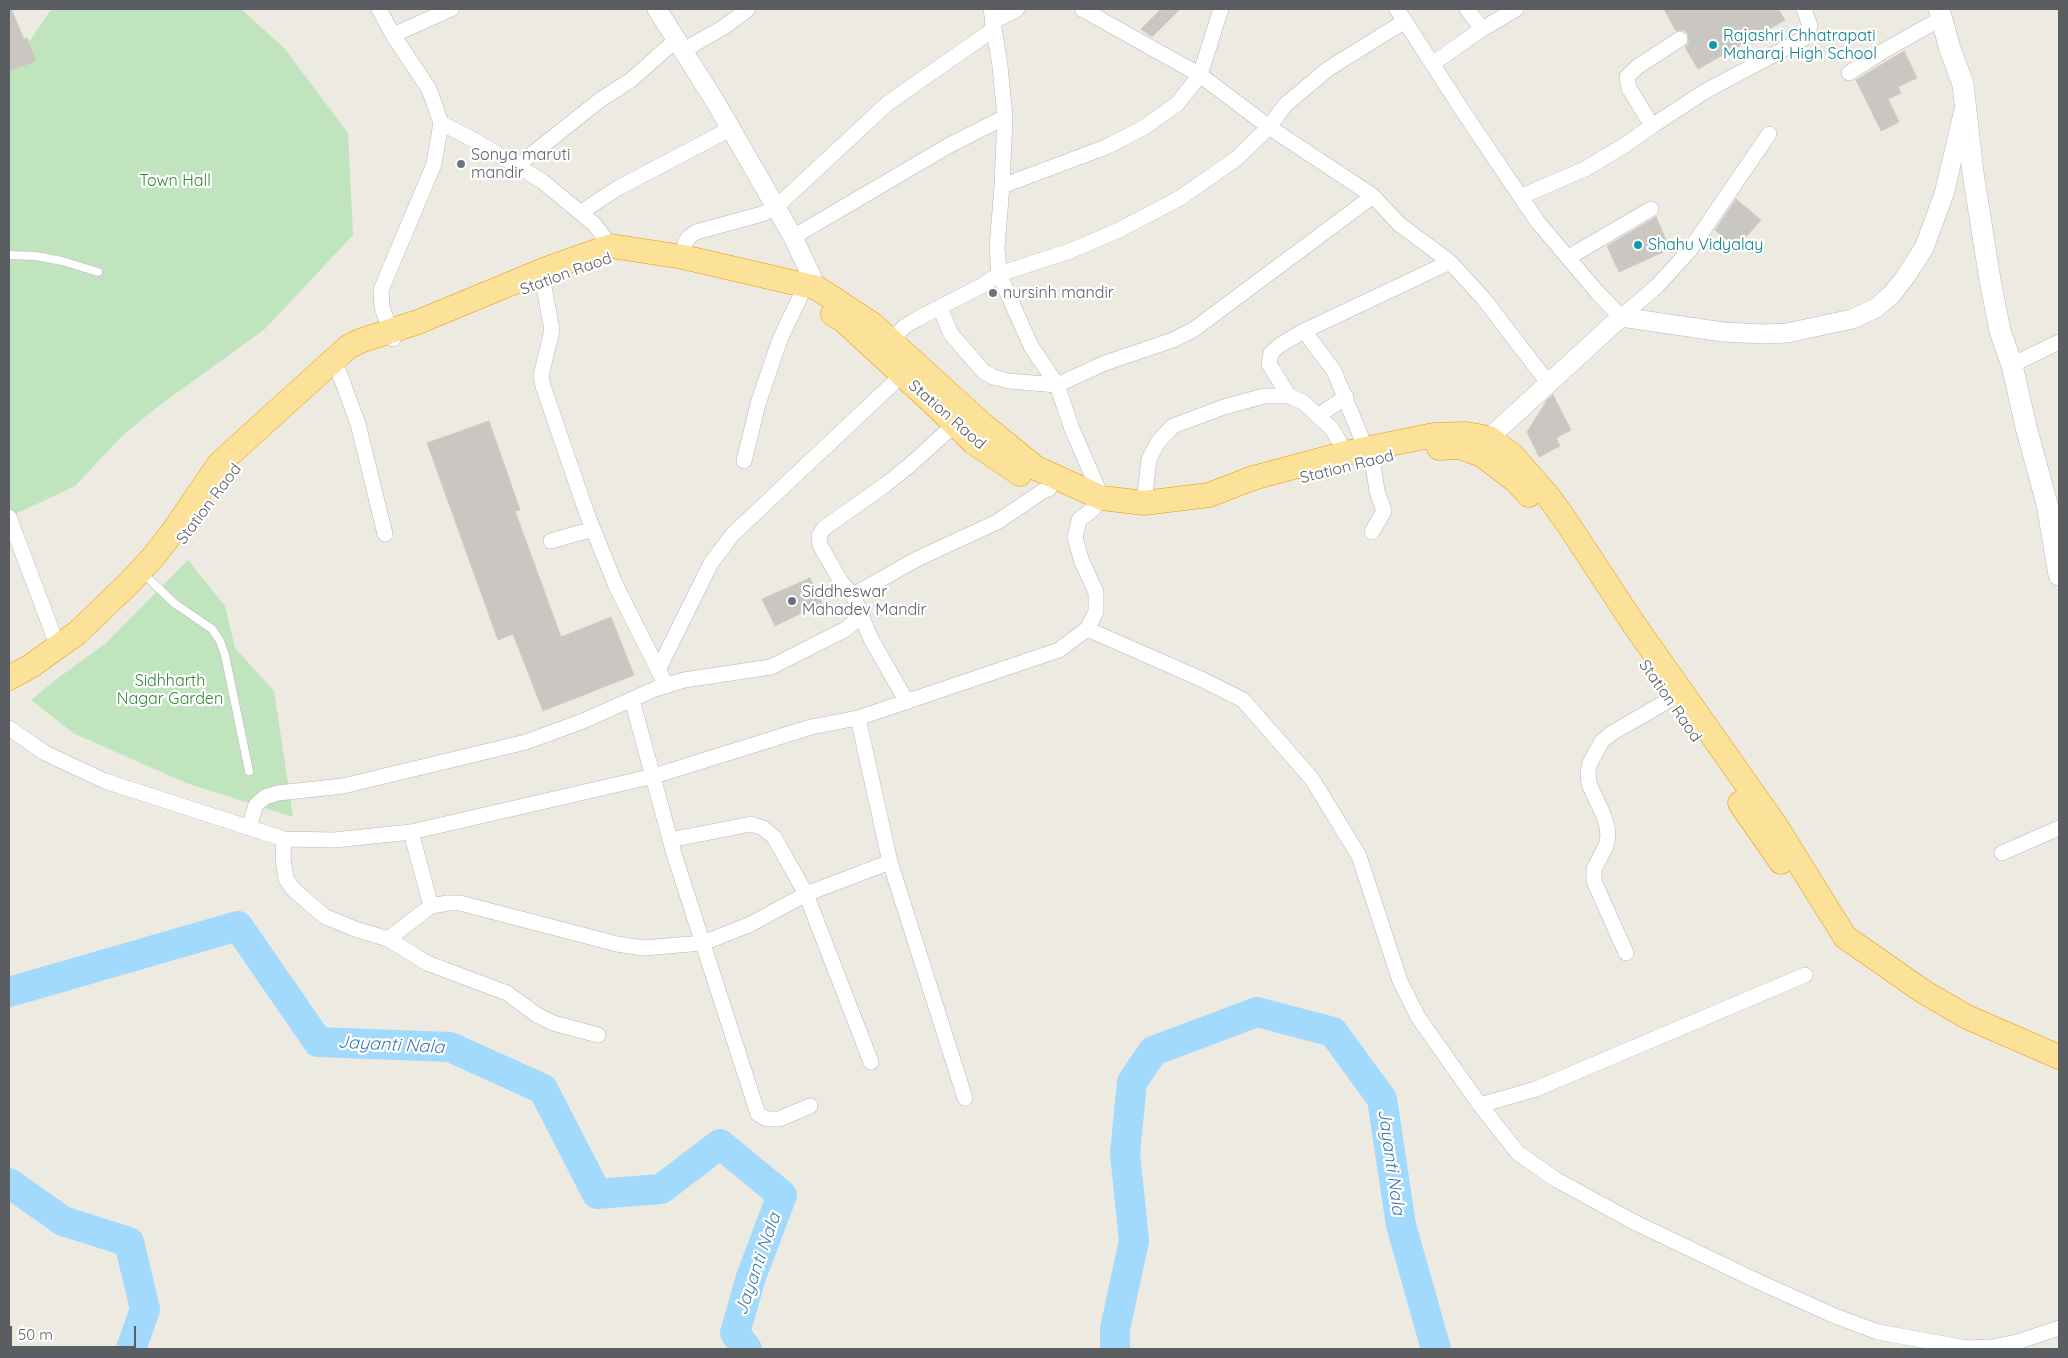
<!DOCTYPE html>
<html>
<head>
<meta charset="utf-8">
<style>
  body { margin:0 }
  #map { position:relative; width:2068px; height:1358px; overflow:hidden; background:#edeae2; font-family:Quicksand,sans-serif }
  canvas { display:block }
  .frame { position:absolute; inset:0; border:10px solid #5a5e62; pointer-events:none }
  .scale { position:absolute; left:10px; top:1326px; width:126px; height:22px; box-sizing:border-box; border:2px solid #5a5e62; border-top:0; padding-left:6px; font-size:15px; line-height:18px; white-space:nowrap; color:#5a5e62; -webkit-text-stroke:4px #fff; paint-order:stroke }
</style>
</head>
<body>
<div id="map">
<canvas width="2068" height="1358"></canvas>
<div class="frame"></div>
<div class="scale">50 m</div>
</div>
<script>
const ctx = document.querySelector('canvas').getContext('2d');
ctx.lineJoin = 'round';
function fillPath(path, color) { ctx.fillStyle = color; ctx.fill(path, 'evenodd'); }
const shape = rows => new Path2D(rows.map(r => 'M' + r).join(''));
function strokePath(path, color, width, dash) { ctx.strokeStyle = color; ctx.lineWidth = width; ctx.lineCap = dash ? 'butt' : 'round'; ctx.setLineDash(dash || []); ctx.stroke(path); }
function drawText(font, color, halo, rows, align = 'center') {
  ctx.font = font + ' Quicksand,sans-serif'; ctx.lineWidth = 4.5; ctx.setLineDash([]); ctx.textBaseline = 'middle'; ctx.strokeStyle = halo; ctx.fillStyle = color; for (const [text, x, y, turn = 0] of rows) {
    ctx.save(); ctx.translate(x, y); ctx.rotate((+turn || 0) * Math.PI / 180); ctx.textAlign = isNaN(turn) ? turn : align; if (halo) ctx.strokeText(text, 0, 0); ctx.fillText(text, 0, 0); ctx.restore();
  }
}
fillPath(shape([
  [56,9,241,9,284,48,348,133,353,235,265,329,156,408,123,435,75,486,9,517,9,72,50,11],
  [188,560,225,606,235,648,274,691,293,817,186,783,73,733,31,700,58,678,105,644]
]), '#c0e4be');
strokePath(shape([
  [9,992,238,926,318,1042,450,1047,543,1089,597,1194,661,1189,720,1144,782,1195,751,1277,735,1333,747,1349],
  [9,1183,63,1221,129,1242,145,1309,131,1349],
  [1115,1349,1115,1329,1134,1241,1125,1153,1132,1082,1153,1051,1257,1012,1333,1032,1382,1099,1401,1225,1436,1349]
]), '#a1dafd', 30);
const building = shape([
  [9,9,11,9,24,39,27,38,36,61,9,71,9,9],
  [1161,9,1180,9,1152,37,1141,29,1161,9],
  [1664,9,1778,9,1785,20,1698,69,1685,47,1689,43,1688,34,1684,30,1676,31,1664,9],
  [1904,51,1917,78,1898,87,1901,93,1888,99,1899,122,1881,131,1856,80,1904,51],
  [1736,199,1761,220,1736,248,1715,230,1736,199],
  [1656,217,1670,249,1619,272,1607,246,1656,217],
  [1553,395,1571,430,1556,438,1560,446,1539,457,1527,432,1547,400,1553,395],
  [489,421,520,510,515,511,561,637,611,617,634,675,543,711,513,634,498,640,427,443,489,421],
  [810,578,822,603,775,626,762,599,810,578]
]);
fillPath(building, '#cac6c1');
strokePath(building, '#d1cbc0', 1);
const service = shape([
  [9,255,36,256,62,261,98,272],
  [150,580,174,603,212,629,220,641,225,655,249,771]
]);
const minor = shape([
  [379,9,393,35,429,89,441,123,474,140,542,181,594,224,611,246],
  [1082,9,1200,75,1269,127,1373,196,1399,224,1450,262,1483,298,1549,384],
  [1397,9,1464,113,1537,221,1597,292,1621,317,1657,286,1689,251,1769,134],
  [1467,9,1482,29],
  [992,22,1017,9],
  [393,35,451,9],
  [1680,39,1637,67,1627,77,1629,88,1652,126,1704,92,1803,39,1810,26,1804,9],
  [684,50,724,27,748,9],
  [1432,64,1482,29,1516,9],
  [1849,73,1885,50,1942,18],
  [517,166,600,100,631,80,677,39],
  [1002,186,1106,147,1143,128,1177,104,1200,75,1221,9],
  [1522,196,1585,169,1625,145,1652,126],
  [581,212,618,188,730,129],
  [793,237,948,146,1005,117],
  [683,257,685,243,689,237,696,232,762,214,775,208,888,103,994,29],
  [1569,257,1651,209],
  [543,282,552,330,541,376,543,386,587,514,616,586,666,685],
  [940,308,951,334,983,371,993,377,1009,381,1057,385,1105,363,1173,340,1193,330,1373,196],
  [393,339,382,307,381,290,434,164,441,123],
  [891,341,904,327,915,320,983,285,999,274,997,247,1002,186,1005,117,1000,66,991,9],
  [2012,365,2059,342],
  [339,372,358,424,385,534],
  [1289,396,1269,364,1271,353,1280,345,1304,331],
  [1319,415,1346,397],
  [1366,449,1334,371,1304,331,1450,262],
  [744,461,758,404,780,339,802,293],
  [1144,503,1149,459,1158,442,1173,426,1224,407,1264,396,1289,396,1303,402,1332,429,1346,453],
  [9,517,58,647],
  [1372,532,1384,511,1377,491,1372,458],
  [551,541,593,529],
  [853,595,917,559,997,522,1043,491,1049,489],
  [1087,629,1201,679,1243,700,1312,779,1359,856,1400,981,1418,1017,1480,1105,1518,1153,1555,1179,1632,1221,1757,1281,1835,1316,1878,1332,1966,1348,1992,1347,2017,1342,2059,1328],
  [658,670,711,563,733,534,902,375],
  [632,700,674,854,758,1114,767,1119,779,1119,810,1106],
  [907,702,871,639,853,595,841,582,820,545,819,536,824,528,885,485,910,465,954,425],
  [858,718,890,862,965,1098],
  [9,728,45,753,105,781,284,839,334,840,411,832,654,776,811,727,858,718,1059,650,1087,629,1096,612,1096,592,1082,562,1075,538,1079,520,1093,509,1102,498,1072,429,1057,385,1031,346,999,274,1070,251,1119,230,1180,198,1237,158,1269,127,1285,105,1328,69,1405,21],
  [249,827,256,805,265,797,278,793,343,786,526,742,583,721,655,689,684,680,771,667,846,629,862,615],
  [411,832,431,906,448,903,460,903,617,944,643,948,703,943,751,924,806,894,890,862],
  [284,839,283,859,286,879,294,890,324,916,355,929,388,939,427,963,507,993,537,1015,553,1023,598,1035],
  [670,840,751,824,763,828,774,837,806,894,871,1062],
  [2002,853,2059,828],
  [388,939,431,906],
  [1626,953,1594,881,1594,869,1606,846,1608,836,1607,826,1603,814,1589,784,1588,772,1590,763,1602,741,1612,733,1683,692],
  [1480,1105,1536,1089,1805,975]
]);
const tertiary = shape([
  [657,9,716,103,793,237,817,288],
  [1489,438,1621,317,1723,332,1765,334,1787,333,1852,319,1876,308,1892,294,1906,276,1924,248,1944,194,1963,114]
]);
const secondary = shape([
  [1939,9,1950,49,1963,84,1973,173,1990,280,2000,331,2012,365,2026,427,2047,504,2059,575]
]);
const trunk = shape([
  [833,314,843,320,931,401,973,442,1020,474],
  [1439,448,1459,447,1482,455,1516,481,1529,495],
  [9,678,31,666,77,633,129,583,154,556,172,533,219,464,348,347,360,341,418,322,546,269,611,246,683,257,817,288,872,324,983,425,1036,468,1102,498,1144,503,1209,495,1253,478,1346,453,1434,435,1466,434,1489,438,1512,455,1548,496,1566,521,1633,623,1776,826,1845,937,1924,992,1967,1017,2059,1057],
  [1740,803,1781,862]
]);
strokePath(service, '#b4b8bc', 9);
strokePath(minor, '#b4b8bc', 16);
strokePath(tertiary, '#b4b8bc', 20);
strokePath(secondary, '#b5b9be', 22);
strokePath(trunk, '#ea9705', 25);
strokePath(service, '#fff', 8);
strokePath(minor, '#fff', 15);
strokePath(tertiary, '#fff', 19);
strokePath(secondary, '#fff', 21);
strokePath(trunk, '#fce298', 24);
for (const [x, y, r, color] of [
  [1713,45,5,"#0f9aa8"],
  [461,164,5,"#6b7280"],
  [1638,245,5,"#0f9aa8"],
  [993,293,5,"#6b7280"],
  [792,601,5,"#6b7280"]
]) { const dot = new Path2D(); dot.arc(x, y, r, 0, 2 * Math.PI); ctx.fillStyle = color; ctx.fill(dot); strokePath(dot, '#fff', 2); }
drawText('16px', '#0d838f', '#fff', [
  ["Rajashri Chhatrapati",1723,36],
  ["Maharaj High School",1723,54],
  ["Shahu Vidyalay",1648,245]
], 'left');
drawText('16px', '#5b616d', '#fff', [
  ["Sonya maruti",471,155],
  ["mandir",471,173],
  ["nursinh mandir",1003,293],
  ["Siddheswar",802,592],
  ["Mahadev Mandir",802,610]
], 'left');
drawText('16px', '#378537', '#fff', [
  ["Town Hall",175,181],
  ["Sidhharth",170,681],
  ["Nagar Garden",170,699]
]);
drawText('16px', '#5a5e62', '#fff', [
  ["Station Raod",566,274,-20],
  ["Station Raod",947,415,41],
  ["Station Raod",1347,467,-14],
  ["Station Raod",209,504,-53],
  ["Station Raod",1670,701,55]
]);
drawText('italic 18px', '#407bae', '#fff', [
  ["Jayanti Nala",391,1045,3],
  ["Jayanti Nala",1391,1162,82],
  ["Jayanti Nala",758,1264,-71]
]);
</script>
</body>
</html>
